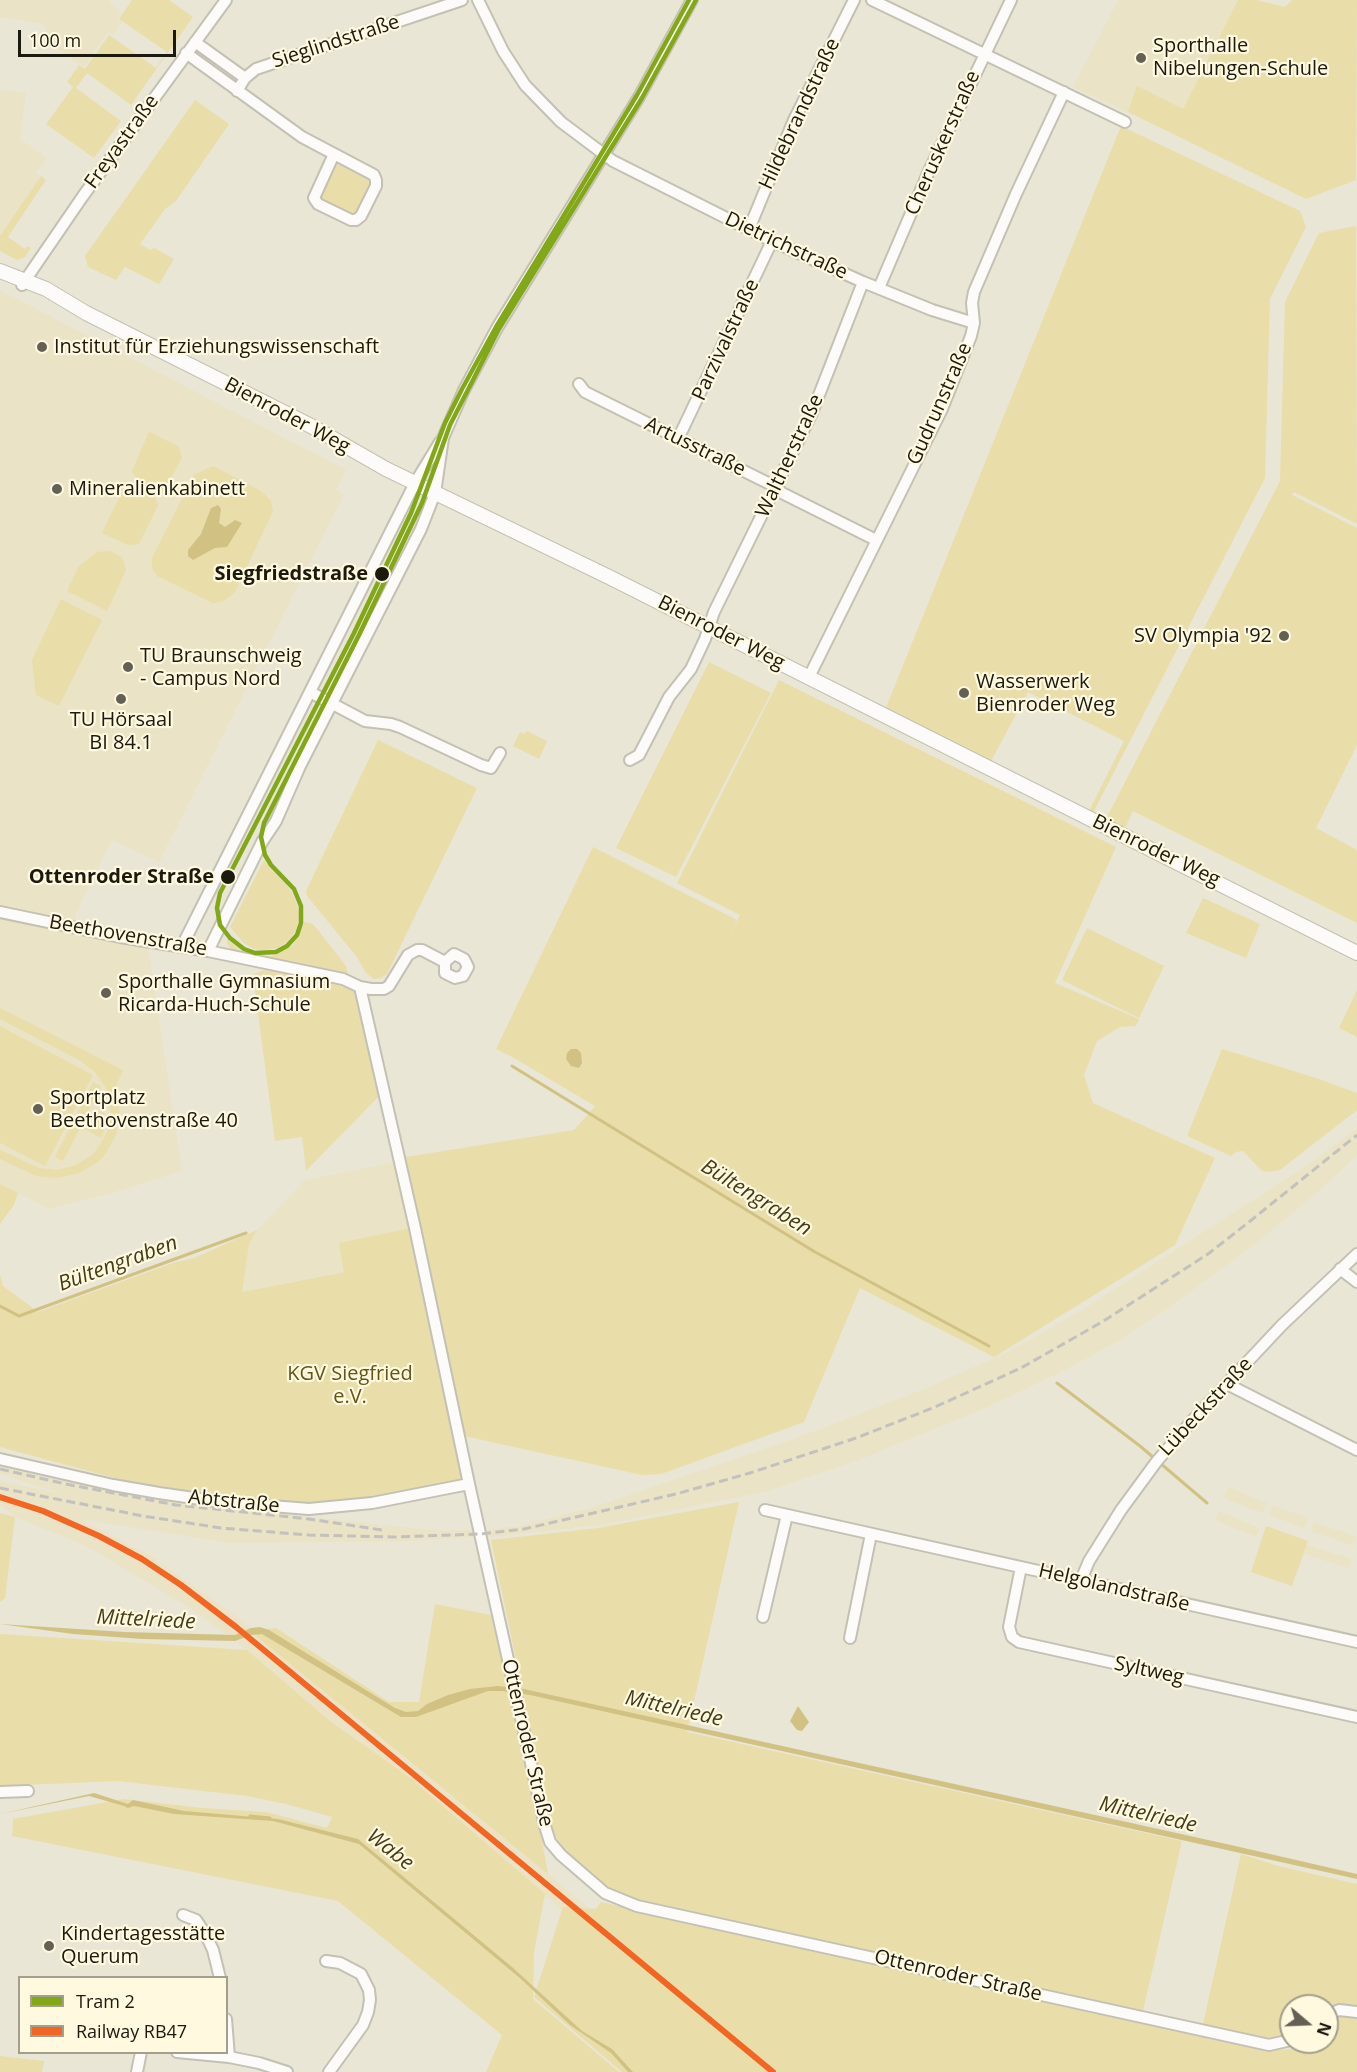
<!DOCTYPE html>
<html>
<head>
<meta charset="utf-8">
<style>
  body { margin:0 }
  #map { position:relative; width:1357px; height:2072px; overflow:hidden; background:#eae6d5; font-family:"Open Sans",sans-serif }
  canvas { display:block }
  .legend { position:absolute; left:18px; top:1976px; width:210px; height:78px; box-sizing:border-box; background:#fff9e0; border:2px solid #a49f8c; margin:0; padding:8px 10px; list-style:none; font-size:18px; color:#1c190e }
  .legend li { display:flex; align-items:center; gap:12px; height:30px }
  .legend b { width:30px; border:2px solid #a49f8c }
  .north { position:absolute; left:1279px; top:1994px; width:60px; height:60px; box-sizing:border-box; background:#fff9e0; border:2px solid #a49f8c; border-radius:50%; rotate:109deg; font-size:16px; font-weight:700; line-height:24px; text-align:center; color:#1c190e }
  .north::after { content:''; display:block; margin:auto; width:21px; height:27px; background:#646154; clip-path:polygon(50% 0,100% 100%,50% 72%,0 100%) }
  .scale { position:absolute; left:18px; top:30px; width:158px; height:27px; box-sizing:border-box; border:3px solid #1c190e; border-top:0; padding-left:8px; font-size:18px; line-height:21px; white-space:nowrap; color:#1c190e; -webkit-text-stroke:4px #fff9e0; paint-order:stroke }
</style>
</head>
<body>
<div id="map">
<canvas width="1357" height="2072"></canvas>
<ul class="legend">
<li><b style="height:8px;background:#82a818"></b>Tram 2</li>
<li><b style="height:8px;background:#f26522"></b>Railway RB47</li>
</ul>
<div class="north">N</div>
<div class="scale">100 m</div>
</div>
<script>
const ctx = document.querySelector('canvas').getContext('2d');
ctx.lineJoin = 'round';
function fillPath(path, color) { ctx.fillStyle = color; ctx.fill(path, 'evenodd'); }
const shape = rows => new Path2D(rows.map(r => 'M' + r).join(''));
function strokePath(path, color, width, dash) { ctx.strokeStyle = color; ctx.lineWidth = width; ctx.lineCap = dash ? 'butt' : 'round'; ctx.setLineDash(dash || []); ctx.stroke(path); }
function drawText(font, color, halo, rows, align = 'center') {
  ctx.font = font + ' "Open Sans",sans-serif'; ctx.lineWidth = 4.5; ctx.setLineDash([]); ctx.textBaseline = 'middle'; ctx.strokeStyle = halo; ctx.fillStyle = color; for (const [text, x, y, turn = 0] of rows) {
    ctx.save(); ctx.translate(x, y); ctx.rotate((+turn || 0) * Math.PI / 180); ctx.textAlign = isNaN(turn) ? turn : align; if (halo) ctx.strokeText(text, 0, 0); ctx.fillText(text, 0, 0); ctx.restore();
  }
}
fillPath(shape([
  [0,0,111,0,110,3,122,12,117,19,122,22,113,35,108,32,84,67,55,47,43,24,0,17],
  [1118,0,1238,0,1171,132,1073,87],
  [0,90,26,93,20,139,47,158,36,173,41,176,0,236],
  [0,290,346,470,336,490,344,494,159,862,112,840,76,913,75,932,148,946,182,1171,112,1193,49,1209,0,1184],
  [1357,1128,1357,1155,1320,1190,1256,1243,1179,1300,1120,1340,1059,1373,985,1408,861,1459,764,1492,601,1525,488,1537,486,1530,520,1526,594,1507,796,1438,922,1390,1008,1352,1084,1309,1309,1164],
  [395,1162,409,1229,339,1243,345,1271,241,1292,249,1243,257,1230,305,1180],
  [0,1462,49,1476,134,1493,232,1508,410,1528,442,1531,474,1530,476,1537,408,1541,228,1543,80,1519,151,1556,243,1621,383,1740,548,1874,785,2072,570,1917,409,1777,330,1721,247,1650,187,1606,86,1546,15,1517,0,1504,0,1481,63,1494,0,1474],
  [1228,1487,1267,1503,1263,1513,1224,1498],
  [1273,1505,1308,1518,1304,1528,1269,1515],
  [1219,1511,1259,1528,1256,1537,1215,1520],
  [1314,1522,1357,1537,1354,1546,1311,1531],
  [1307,1545,1352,1559,1349,1568,1304,1554]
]), '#eae3c6');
fillPath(shape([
  [132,0,169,0,193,17,131,105,87,73,76,88,121,121,94,158,46,124,73,87,67,82,79,65,85,69,109,35,156,68,167,52,119,19],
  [1238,0,1257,0,1285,7,1292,0,1357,0,1356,180,1306,199,1128,112,1137,86,1183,109],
  [195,100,229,124,176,201,165,209,140,244,150,250,154,248,174,259,159,284,125,267,116,280,88,267,85,256],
  [1121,126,1300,211,1306,227,1270,299,1265,478,1093,813,1089,811,1124,741,1028,692,990,763,885,710],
  [338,164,343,164,370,177,372,184,355,215,351,216,321,202,319,198,333,167],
  [41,176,46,180,8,237,25,249,28,246,31,248,25,257,17,260,0,251,0,236],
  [1356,226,1357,524,1294,492,1292,495,1357,528,1357,745,1316,828,1357,850,1357,923,1133,811,1125,828,1106,819,1280,481,1285,302,1319,233],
  [149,432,178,446,182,457,166,489,158,491,137,480,132,471],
  [213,466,261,491,271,501,273,511,235,592,224,601,213,603,157,576,152,568,152,558,194,475],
  [130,486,155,497,158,505,139,544,128,545,102,533,124,487],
  [110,551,122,557,126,570,107,611,67,591,79,566,97,552],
  [61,599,102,620,59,706,36,695,32,660],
  [709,662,771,693,676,877,616,848],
  [779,680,1116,847,1055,983,1139,1019,1136,1026,1120,1027,1097,1041,1084,1075,1093,1103,1215,1158,1175,1245,994,1357,860,1288,804,1422,661,1474,642,1475,455,1434,463,1479,342,1502,298,1502,206,1495,137,1484,0,1447,0,1275,3,1286,38,1312,173,1263,194,1258,257,1230,249,1244,242,1292,344,1272,339,1243,420,1226,406,1157,574,1130,595,1106,514,1058,496,1049,593,847,737,920,728,940,740,915,677,883],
  [527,731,547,741,539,759,513,746,520,732,525,734],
  [378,740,477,788,387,974,381,978,374,979,366,973,357,957,307,896,306,891],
  [264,860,270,868,286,884,292,893,298,906,299,918,296,930,288,941,278,948,265,950,254,949,244,943,230,927],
  [1203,898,1260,924,1246,958,1186,933],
  [305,922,313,924,346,966,348,974,241,954,232,951,227,943,227,939,241,951,254,956,267,957,276,955,293,945],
  [1087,928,1164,966,1139,1018,1062,980],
  [265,970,337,984,353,991,358,998,379,1096,306,1171,302,1137,275,1141,254,983,254,974],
  [1357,990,1357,1037,1339,1028],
  [0,1008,123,1070,115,1088,120,1114,116,1135,105,1154,98,1162,79,1173,58,1178,36,1176,0,1159,0,1150,39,1168,57,1170,76,1165,92,1155,98,1148,107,1132,111,1114,106,1088,95,1072,81,1061,0,1019],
  [0,1026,93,1075,45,1166,0,1143],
  [1222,1049,1316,1078,1357,1093,1357,1110,1280,1170,1266,1172,1261,1170,1243,1151,1236,1152,1231,1156,1187,1136],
  [93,1082,101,1086,63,1161,55,1157],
  [104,1106,104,1131,101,1138,83,1128],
  [0,1184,18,1193,14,1205,0,1224],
  [739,1502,687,1732,1182,1841,1143,2011,628,1898,599,1881,565,1850,552,1831,491,1540,598,1528],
  [0,1513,15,1517,5,1598,0,1602],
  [1266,1526,1308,1541,1292,1586,1251,1572],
  [435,1604,491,1615,539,1825,548,1874,250,1631,276,1628,389,1702,419,1702],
  [0,1634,247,1650,330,1721,409,1777,545,1894,534,1952,533,1999,619,2072,486,2072,502,2035,338,1901,12,1836,13,1819,124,1799,202,1808,266,1812,327,1828,332,1817,286,1804,247,1796,118,1781,0,1786],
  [1241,1854,1278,1866,1357,1884,1357,2007,1333,2004,1327,2007,1291,2006,1291,2032,1285,2036,1270,2039,1203,2024],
  [601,1902,1268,2051,1291,2049,1301,2042,1327,2042,1327,2023,1336,2016,1357,2017,1357,2072,622,2072,534,1997,563,1907,596,1909],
  [0,2056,44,2061,42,2072,0,2072]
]), '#e9ddaa');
fillPath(shape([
  [218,505,221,509,219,523,225,527,235,520,242,523,227,547,215,548,193,560,188,556,188,550,201,534,211,508],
  [571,1049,577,1049,581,1053,582,1063,579,1068,571,1066,566,1059,567,1053],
  [0,1624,125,1632,235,1635,251,1628,260,1627,269,1630,395,1708,406,1712,418,1711,427,1704,448,1695,470,1689,498,1686,524,1689,1231,1845,1357,1874,1357,1879,530,1695,502,1691,488,1691,416,1717,401,1717,262,1634,251,1635,235,1641,142,1639,73,1634],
  [798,1706,809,1722,802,1731,797,1730,790,1721],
  [94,1793,128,1804,133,1800,184,1811,278,1819,358,1839,512,1967,582,2031,612,2049,633,2072,628,2072,611,2053,570,2025,521,1979,359,1844,273,1821,174,1814,134,1806,128,1808,124,1806,89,1796,0,1814]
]), '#d1c284');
strokePath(shape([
  [512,1066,815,1252,989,1346],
  [0,1306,19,1316,246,1233],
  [1057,1383,1140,1446,1207,1503],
  [250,1816,270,1818]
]), '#d1c284', 3);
const minor = shape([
  [478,0,503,51,525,85,561,122,613,161,772,241,863,282,932,310,974,323],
  [872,0,1125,122],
  [195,42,245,78],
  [186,53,302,137,374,175,376,180,376,186,361,216,356,220,351,220,318,204,314,198,334,154],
  [237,91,245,78,256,69,462,0],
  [749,229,794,120,854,0],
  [22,285,83,196,226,0],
  [879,288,929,171,1011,0],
  [579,384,585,392,776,487,782,493,876,540],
  [678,439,772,241],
  [809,677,942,409,971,336,974,323,972,303,974,292,1016,194,1064,92],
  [310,692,365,721,391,724,400,727,481,765,491,768,500,753],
  [630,760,639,755,669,697,691,669,705,639,714,612,812,413,863,282],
  [0,912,120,937,208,951,343,979,360,987,371,989,384,989,389,986,408,955,417,950,422,950,445,962,445,973,455,978,463,976,468,967,464,959,454,954,445,962],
  [182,946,415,483,440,442],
  [208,951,262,842,276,821,300,766,421,529,435,493,443,438,464,390,497,328,639,97,692,0],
  [360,987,415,1228,469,1484,545,1826,550,1842,561,1855,605,1893,637,1906,1269,2045,1291,2040],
  [1340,1269,1357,1282],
  [1227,1384,1357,1450],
  [0,1459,113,1485,159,1493,221,1502,309,1509,372,1503,469,1484],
  [765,1510,1357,1642],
  [1021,1567,1009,1627,1012,1637,1019,1642,1357,1717],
  [1081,1580,1089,1561,1121,1510,1157,1461,1192,1421,1282,1325,1357,1254],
  [763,1617,787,1515],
  [850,1638,871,1534],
  [0,1792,28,1791],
  [183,1915,196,1920,206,1935,213,1950,220,1978],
  [326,1961,340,1963,361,1974,369,1990,370,2000,368,2012,363,2025,329,2072],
  [1327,2015,1339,2010,1357,2012],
  [226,2019,229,2057],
  [177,2052,229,2057,259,2063,287,2072],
  [137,2072,141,2052]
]);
const major = shape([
  [0,271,46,289,86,313,311,426,386,469,609,577,1357,953]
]);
strokePath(minor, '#c3c1b3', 14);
strokePath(major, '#c3c1b3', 16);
strokePath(minor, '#fcfbf9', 10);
strokePath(major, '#fcfbf9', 14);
strokePath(shape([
  [0,1469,66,1484,176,1505,309,1519,382,1530],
  [0,1488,143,1516,221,1528,309,1535,393,1537,481,1534,524,1529,676,1494,750,1473,856,1438,935,1407,1021,1368,1102,1322,1208,1254,1249,1222,1357,1135]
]), '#c3c1bd', 3, [9, 4.5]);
strokePath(shape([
  [0,1497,43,1511,99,1536,142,1559,181,1585,236,1627,773,2072]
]), '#f26522', 6);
strokePath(shape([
  [689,0,637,95,496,327,462,389,445,423,411,513,354,633,220,893,217,908,220,925,230,938,244,949,255,953,276,952,287,946,297,935,301,923,301,906,294,889,271,865,265,855,261,837,264,823,359,635,422,503,450,425,499,329,642,98,696,0]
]), '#82a818', 4.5);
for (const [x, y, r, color] of [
  [1141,58,6,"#646154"],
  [42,347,6,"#646154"],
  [57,489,6,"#646154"],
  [382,574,8,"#1c190e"],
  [1284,636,6,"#646154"],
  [128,667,6,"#646154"],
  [964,693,6,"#646154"],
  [121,699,6,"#646154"],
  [228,877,8,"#1c190e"],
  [106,993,6,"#646154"],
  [38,1109,6,"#646154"],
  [49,1946,6,"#646154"]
]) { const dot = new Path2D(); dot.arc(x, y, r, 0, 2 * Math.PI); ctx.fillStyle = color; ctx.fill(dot); strokePath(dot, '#fff9e0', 2); }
drawText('20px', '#1c190e', '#fff9e0', [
  ["Sieglindstraße",336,42,-18],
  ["Hildebrandstraße",800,114,-65],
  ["Freyastraße",122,142,-54],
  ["Cheruskerstraße",943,143,-66],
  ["Dietrichstraße",786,246,25],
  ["Parzivalstraße",726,340,-65],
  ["Gudrunstraße",940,404,-66],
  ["Bienroder Weg",287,416,28],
  ["Artusstraße",695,447,26],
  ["Waltherstraße",790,456,-65],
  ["Bienroder Weg",721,633,27],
  ["Bienroder Weg",1156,851,26],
  ["Beethovenstraße",128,936,10],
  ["Lübeckstraße",1206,1407,-47],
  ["Abtstraße",234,1502,6],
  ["Helgolandstraße",1114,1588,13],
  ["Syltweg",1149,1671,12],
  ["Ottenroder Straße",527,1743,77],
  ["Ottenroder Straße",958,1976,13]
]);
drawText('20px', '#1c190e', '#fff9e0', [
  ["Sporthalle",1153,46],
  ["Nibelungen-Schule",1153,69],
  ["Institut für Erziehungswissenschaft",54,347],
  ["Mineralienkabinett",69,489],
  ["SV Olympia '92",1272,636,"right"],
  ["TU Braunschweig",140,656],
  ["- Campus Nord",140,679],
  ["Wasserwerk",976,682],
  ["Bienroder Weg",976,705],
  ["TU Hörsaal",121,720,"center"],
  ["BI 84.1",121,743,"center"],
  ["Sporthalle Gymnasium",118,982],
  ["Ricarda-Huch-Schule",118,1005],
  ["Sportplatz",50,1098],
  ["Beethovenstraße 40",50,1121],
  ["Kindertagesstätte",61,1934],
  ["Querum",61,1957]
], 'left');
drawText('bold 20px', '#1c190e', '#fff9e0', [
  ["Siegfriedstraße",368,574],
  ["Ottenroder Straße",214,877]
], 'right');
drawText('20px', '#625517', '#fff9e0', [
  ["KGV Siegfried",350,1374],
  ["e.V.",350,1397]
]);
drawText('italic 21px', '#443c18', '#fff9e0', [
  ["Bültengraben",756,1198,32],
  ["Bültengraben",118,1264,-20],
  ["Mittelriede",146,1620,3],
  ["Mittelriede",674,1709,13],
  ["Mittelriede",1148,1815,13],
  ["Wabe",390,1850,38]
]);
</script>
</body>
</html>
